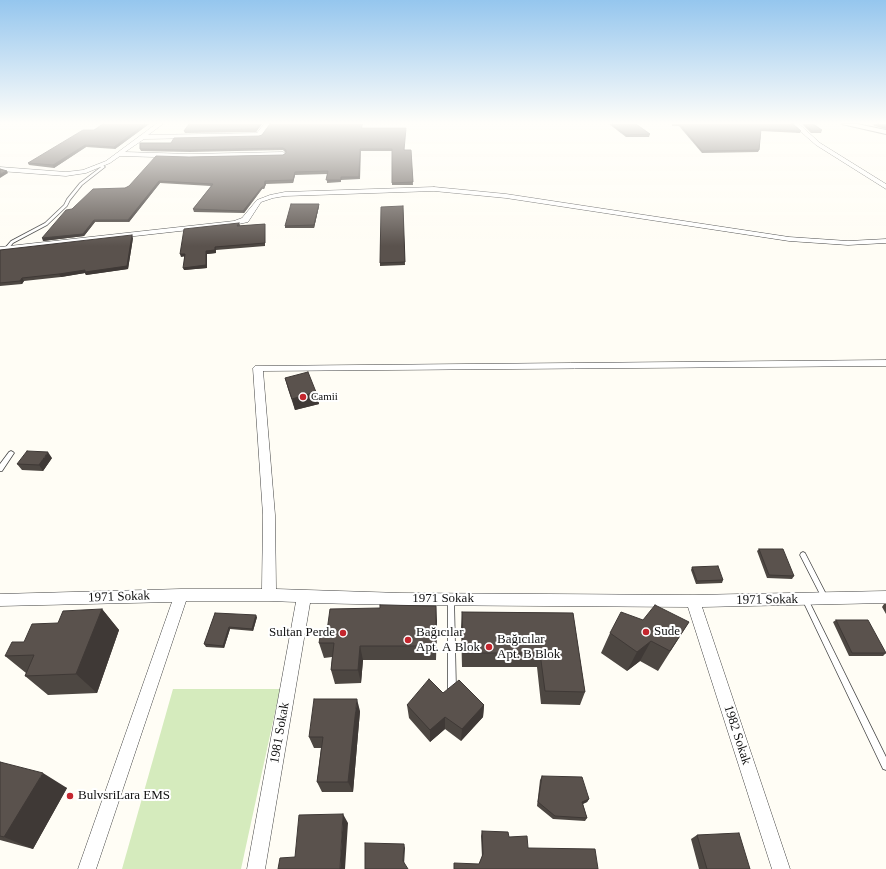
<!DOCTYPE html>
<html>
<head>
<meta charset="utf-8">
<style>
  body { margin:0 }
  canvas { display:block; background:#fffdf5 }
</style>
</head>
<body>
<canvas width="886" height="869"></canvas>
<script>
const ctx = document.querySelector('canvas').getContext('2d');
ctx.lineJoin = 'round';
function fillPath(path, color) { ctx.fillStyle = color; ctx.fill(path, 'evenodd'); }
const shape = rows => new Path2D(rows.map(r => 'M' + r).join(''));
function strokePath(path, color, width, dash) { ctx.strokeStyle = color; ctx.lineWidth = width; ctx.lineCap = dash ? 'butt' : 'round'; ctx.setLineDash(dash || []); ctx.stroke(path); }
function drawText(font, color, halo, rows, align = 'center') {
  ctx.font = font + ' "Times New Roman",serif'; ctx.lineWidth = 4; ctx.setLineDash([]); ctx.textBaseline = 'middle'; ctx.strokeStyle = halo; ctx.fillStyle = color; for (const [text, x, y, turn = 0] of rows) {
    ctx.save(); ctx.translate(x, y); ctx.rotate((+turn || 0) * Math.PI / 180); ctx.textAlign = isNaN(turn) ? turn : align; if (halo) ctx.strokeText(text, 0, 0); ctx.fillText(text, 0, 0); ctx.restore();
  }
}
fillPath(shape([
  [173,689,280,689,241,869,122,869]
]), '#d5ebbd');
const service = shape([
  [100,164,102,164,105,167,82,185,70,200,67,206,47,225,13,243,8,249,6,249,5,248,11,241,45,223,64,205,67,199,80,183,101,167,99,165,100,164],
  [11,451,13,452,14,453,2,471,0,471,0,464,9,452,11,451],
  [803,552,805,553,827,596,828,598,827,600,825,601,823,600,800,555,801,553,803,552],
  [451,596,453,597,454,599,456,689,455,692,452,693,449,692,448,689,448,599,449,597,451,596],
  [805,596,807,597,886,757,886,770,883,769,803,601,802,599,803,597,805,596]
]);
const minor = shape([
  [156,124,163,124,148,135,257,133,264,124,270,124,261,136,259,137,144,139,125,152,190,154,283,152,286,154,283,156,190,158,120,156,110,163,86,173,66,176,0,171,0,167,66,172,83,170,106,161,156,124],
  [792,124,799,124,820,143,886,184,886,189,816,145,792,124],
  [434,187,506,194,789,237,848,241,886,239,886,243,848,245,789,241,506,198,434,191,285,196,273,198,261,202,248,222,234,225,0,251,0,247,234,221,242,218,257,200,270,195,285,192,434,187],
  [886,360,886,366,263,371,275,515,276,589,401,593,693,595,886,591,886,603,702,607,790,869,772,869,688,607,401,605,310,603,265,869,247,869,296,602,269,601,186,601,96,869,78,869,172,602,0,606,0,594,181,589,262,589,263,515,253,368,255,366,886,360]
]);
const tertiary = shape([
  [842,124,857,124,886,130,886,134,842,124]
]);
strokePath(service, '#444', 1.5);
strokePath(minor, '#444', 1);
strokePath(tertiary, '#444', 2);
fillPath(service, '#fff');
fillPath(minor, '#fff');
fillPath(tertiary, '#fff');
fillPath(shape([
  [103,124,149,124,115,149,86,147,54,168,29,165,28,163,94,130],
  [189,124,262,124,256,132,185,133,184,131],
  [270,124,363,124,362,128,405,150,411,150,413,185,392,185,392,151,361,151,360,179,341,180,341,182,327,183,327,174,295,175,293,183,266,184,264,189,262,189,244,213,194,212,193,209,211,186,160,183,129,222,95,222,84,236,43,241,72,209,125,188,189,157,283,155,286,153,283,150,190,152,141,151,140,149,171,143,259,136,262,135],
  [609,124,636,124,650,134,649,137,626,137],
  [672,124,793,124,801,131,800,133,761,131,759,150,758,152,702,153,679,126,672,126],
  [802,124,813,124,822,130,821,133,811,133],
  [873,124,886,124,886,129,874,126],
  [319,206,314,228,285,228,285,226],
  [403,206,405,265,380,266,380,263],
  [239,223,240,225,240,226,265,224,265,246,216,250,216,253,207,254,207,268,184,270,184,256,181,257],
  [133,238,128,269,86,275,85,273,61,277,24,281,22,284,0,286,0,250],
  [285,378,316,392,319,404,295,410,288,389],
  [52,458,43,471,22,470,17,464],
  [759,549,794,576,792,579,767,578,757,551],
  [692,567,723,580,722,583,696,584,691,570],
  [884,604,886,604,886,614,882,607],
  [436,606,436,660,363,660,361,683,335,684,331,670,332,657,324,658,319,643,327,631,380,608],
  [102,609,119,630,97,693,48,695,25,676,26,673,5,656,24,642,58,623],
  [462,612,573,613,585,692,580,705,541,704,537,667,462,667,461,627],
  [215,613,257,617,253,631,230,629,224,648,206,647,204,644],
  [643,620,689,622,658,671,640,661,627,671,601,653,610,633],
  [836,620,886,653,883,656,849,656,833,622],
  [443,693,484,705,483,717,461,741,445,729,430,742,409,718,407,705],
  [360,711,353,792,322,792,317,782,321,748,314,748,309,737],
  [0,762,67,788,33,849,0,840],
  [542,776,589,799,587,802,583,804,587,818,585,821,553,819,537,806,540,780],
  [482,831,509,837,528,848,479,864,482,857,481,836],
  [697,835,750,869,699,869,691,839]
]), '#4d4742');
fillPath(shape([
  [145,124,149,124,115,149,114,147],
  [260,124,262,124,256,132,256,129],
  [85,145,86,147,54,168,53,165],
  [7,171,8,173,0,178,0,174],
  [295,172,295,175,293,183,293,180],
  [159,181,160,183,129,222,128,220],
  [265,181,266,184,264,189,264,187],
  [262,187,262,189,244,213,243,211],
  [319,204,319,206,314,228,314,225],
  [94,220,95,222,84,236,43,241,42,238],
  [132,235,133,238,128,269,86,275,85,273,61,277,59,274],
  [215,247,216,253,207,254,207,268,184,270,183,268,206,251],
  [180,254,185,254,186,256,181,257],
  [22,278,24,281,22,284,20,281],
  [316,392,319,404,295,410,292,399],
  [48,452,52,458,43,471,39,465],
  [436,606,437,621,436,660],
  [102,609,119,630,97,693,76,674],
  [256,615,257,617,253,631,252,629],
  [229,627,230,629,224,648,223,646],
  [651,641,640,661,627,671,637,652],
  [360,646,363,660,361,683,358,670],
  [357,699,360,711,353,792,348,782],
  [484,705,483,717,461,741,462,729],
  [445,717,445,729,430,742,430,730],
  [43,773,67,788,33,849,4,837],
  [589,799,587,802,580,805,582,802],
  [343,814,348,823,345,869,340,869],
  [404,844,405,848,404,865,403,861]
]), '#3f3936');
const building = shape([
  [103,124,145,124,114,147,85,145,53,165,28,163,83,130,94,130,103,124],
  [189,124,260,124,256,129,184,131,189,124],
  [270,124,362,124,361,128,406,128,404,150,411,150,413,182,392,183,392,149,360,149,359,177,341,177,341,180,326,180,328,171,295,172,293,180,265,181,264,187,262,187,243,211,193,209,213,184,159,181,128,220,94,220,83,234,42,238,66,210,72,209,93,189,125,188,129,186,156,156,189,157,283,155,286,153,286,150,283,148,189,150,140,149,140,143,171,143,174,138,259,136,262,135,270,124],
  [612,124,636,124,650,134,626,135,612,124],
  [680,124,793,124,801,131,761,129,759,150,702,151,680,124],
  [805,124,813,124,822,130,812,131,805,124],
  [877,124,886,124,886,126,877,124],
  [0,169,7,171,0,174,0,169],
  [291,204,319,204,314,225,285,226,291,204],
  [403,206,405,262,380,263,381,207,403,206],
  [239,223,237,226,265,224,265,243,215,247,215,250,206,251,206,265,183,268,185,254,180,254,184,229,239,223],
  [132,235,127,266,85,272,85,270,59,274,22,278,20,281,0,283,0,250,132,235],
  [308,372,316,392,292,399,285,378,308,372],
  [27,451,48,452,39,465,17,464,27,451],
  [759,549,783,549,794,576,769,575,759,549],
  [718,566,723,580,697,581,692,567,718,566],
  [380,605,436,606,436,646,360,646,358,670,331,670,334,643,319,643,321,631,327,631,330,609,380,608,380,605],
  [655,605,689,622,670,651,651,641,637,652,610,633,621,612,643,620,655,605],
  [102,609,76,674,25,676,34,655,5,656,12,642,24,642,32,624,58,623,63,611,102,609],
  [462,612,573,613,585,692,545,691,540,653,463,653,462,612],
  [215,613,256,615,252,629,229,627,223,646,204,644,215,613],
  [836,620,868,620,886,653,852,653,836,620],
  [429,679,443,693,459,680,484,705,462,729,445,717,430,730,407,705,429,679],
  [314,699,357,699,348,782,317,782,323,737,309,737,314,699],
  [0,762,43,773,4,837,0,836,0,762],
  [542,776,582,777,589,799,582,802,587,818,555,816,538,802,542,776],
  [343,814,340,869,278,869,280,858,295,857,299,815,343,814],
  [482,831,508,832,509,837,527,836,528,848,595,849,598,869,454,869,454,863,479,864,483,854,482,831],
  [739,833,750,869,707,869,697,835,739,833],
  [365,843,404,844,403,861,408,869,365,869,365,843]
]);
fillPath(building, '#5a524d');
strokePath(building, '#3f3936', 1);
const sky = ctx.createLinearGradient(0, 0, 0, 246);
sky.addColorStop(0, '#95c6ee');
sky.addColorStop(0.5, '#fffefa');
sky.addColorStop(1, '#fffefa00');
ctx.fillStyle = sky;
ctx.fillRect(0, 0, 886, 246);
for (const [x, y, r, color] of [
  [303,397,4,"#c4262e"],
  [646,632,4,"#c4262e"],
  [343,633,4,"#c4262e"],
  [408,640,4,"#c4262e"],
  [489,647,4,"#c4262e"],
  [70,796,4,"#c4262e"]
]) { const dot = new Path2D(); dot.arc(x, y, r, 0, 2 * Math.PI); ctx.fillStyle = color; ctx.fill(dot); strokePath(dot, '#fff', 1.5); }
drawText('11px', '#111', '#fff', [
  ["Camii",311,397]
], 'left');
drawText('13px', '#111', '#fff', [
  ["1971 Sokak",119,597,-2],
  ["1971 Sokak",443,599],
  ["1971 Sokak",767,600,-1],
  ["1981 Sokak",280,733,-80],
  ["1982 Sokak",737,735,72]
]);
drawText('13px', '#111', '#fff', [
  ["Sude",654,632],
  ["Sultan Perde",335,633,"right"],
  ["Bağıcılar",416,633],
  ["Apt. A Blok",416,648],
  ["Bağıcılar",497,640],
  ["Apt. B Blok",497,655],
  ["BulvsriLara EMS",78,796]
], 'left');
</script>
</body>
</html>
